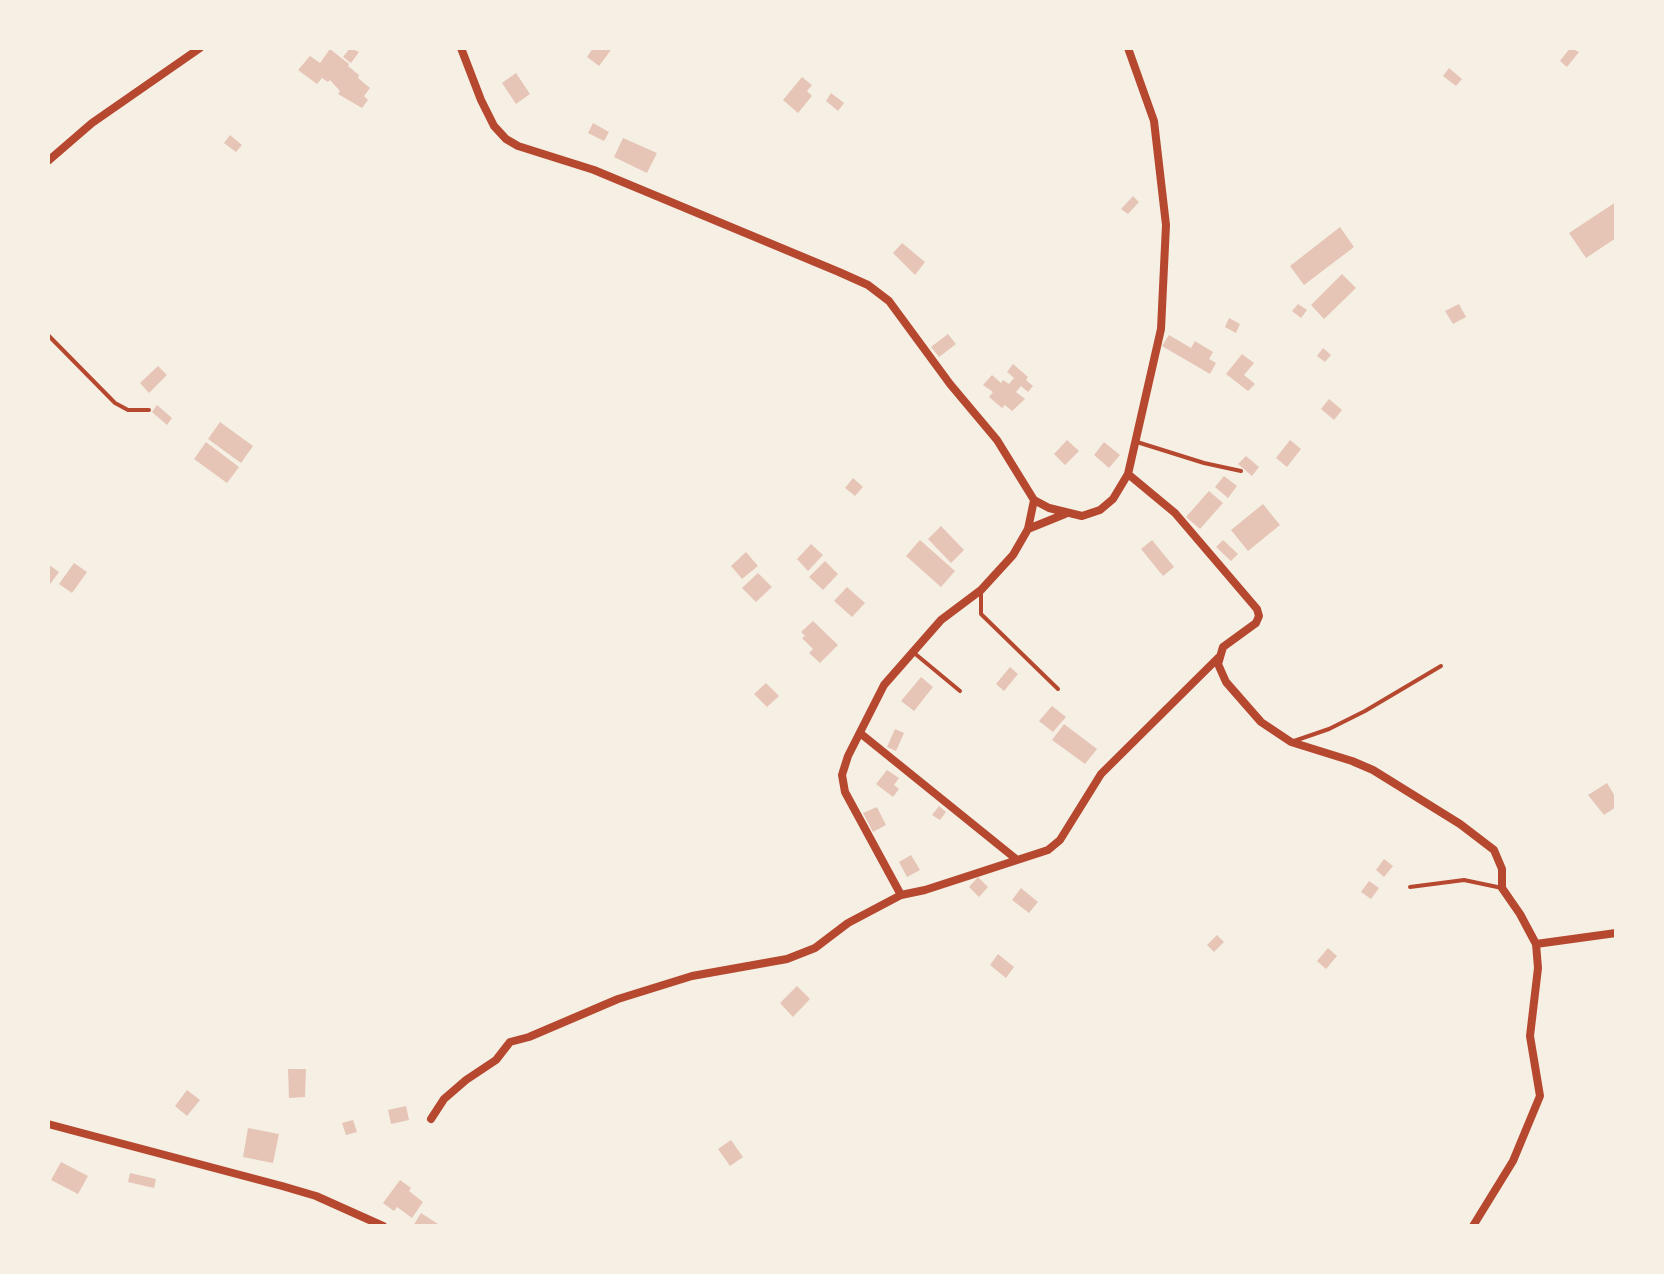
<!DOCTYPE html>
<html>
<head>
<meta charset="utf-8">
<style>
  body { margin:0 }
  #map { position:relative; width:1664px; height:1274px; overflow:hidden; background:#f6efe4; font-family:Figtree,sans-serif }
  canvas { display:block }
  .frame { position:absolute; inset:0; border:50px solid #f6efe4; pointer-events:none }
</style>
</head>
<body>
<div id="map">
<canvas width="1664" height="1274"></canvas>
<div class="frame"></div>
</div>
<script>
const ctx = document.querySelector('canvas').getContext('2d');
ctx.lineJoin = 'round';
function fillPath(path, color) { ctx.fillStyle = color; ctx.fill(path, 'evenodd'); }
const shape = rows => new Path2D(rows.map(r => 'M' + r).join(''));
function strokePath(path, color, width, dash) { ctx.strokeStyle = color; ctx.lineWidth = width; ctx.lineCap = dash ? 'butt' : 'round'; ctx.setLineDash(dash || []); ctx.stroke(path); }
fillPath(shape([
  [350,48,359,52,351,63,343,57],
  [593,48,611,50,599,66,587,57],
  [1570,48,1579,52,1567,67,1560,61],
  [330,49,349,64,348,66,359,75,358,78,370,88,364,96,368,100,362,108,338,94,340,91,330,80,328,82,322,78,317,84,298,70,310,56,320,63],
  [1449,68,1462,79,1456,86,1443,76],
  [516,73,530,94,516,104,502,83],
  [802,77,812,85,807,91,812,96,798,113,783,100],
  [831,93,844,103,838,111,826,101],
  [593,123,609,132,604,141,588,133],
  [230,135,242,145,236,152,224,143],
  [623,138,657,153,647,173,614,157],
  [1133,196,1139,202,1128,214,1121,209],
  [1616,202,1616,238,1586,258,1569,233],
  [1340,227,1354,247,1304,285,1290,266],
  [902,243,925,262,915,275,893,253],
  [1342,274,1356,288,1324,319,1311,305],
  [1298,304,1307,310,1301,318,1292,311],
  [1459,304,1466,317,1453,324,1445,311],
  [1229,318,1240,324,1236,333,1225,327],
  [948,334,956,344,939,357,931,347],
  [1169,335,1191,348,1195,341,1213,352,1209,359,1216,363,1210,374,1162,346],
  [1323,348,1331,355,1325,362,1317,356],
  [1242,354,1254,363,1244,375,1255,384,1248,391,1226,374],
  [1013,364,1028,377,1026,380,1033,386,1028,392,1021,386,1016,392,1025,399,1012,411,1005,405,1002,408,989,397,993,392,983,385,992,375,1001,383,1003,380,1009,384,1014,378,1007,372],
  [158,366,167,375,149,393,140,383],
  [1329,399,1342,410,1334,420,1321,409],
  [157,405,172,418,167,425,152,412],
  [220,422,253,446,241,463,208,439],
  [1067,440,1079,451,1065,465,1054,454],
  [1290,440,1301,449,1287,467,1276,458],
  [206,442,239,467,227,483,194,459],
  [1104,442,1120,455,1109,468,1094,455],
  [1246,456,1259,467,1252,476,1238,464],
  [1224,476,1237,486,1228,498,1215,487],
  [853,478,863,487,855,496,845,488],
  [1209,491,1223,503,1200,529,1186,517],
  [1263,504,1280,525,1248,551,1231,530],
  [941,526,964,550,951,563,928,539],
  [920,540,955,571,941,587,906,556],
  [1152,540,1174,567,1163,576,1141,549],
  [1223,540,1238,554,1231,561,1216,547],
  [811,544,823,555,808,571,797,559],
  [746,552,758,566,742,579,731,566],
  [825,561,838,574,823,590,809,577],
  [74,563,87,572,72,593,59,584],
  [48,564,59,572,48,587],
  [758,573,772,587,756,602,742,588],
  [847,587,865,603,852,617,834,601],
  [813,621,838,645,820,663,809,653,813,649,802,638,805,636,801,632],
  [1010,667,1018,674,1004,691,996,684],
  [921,677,933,687,914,711,901,701],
  [766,683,779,696,767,707,754,694],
  [1052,706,1066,717,1053,732,1039,721],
  [1064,724,1097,749,1085,764,1052,740],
  [895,729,904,733,896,751,887,747],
  [887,770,899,778,894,785,899,789,893,797,876,784],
  [1607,783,1616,798,1616,807,1604,815,1588,795],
  [939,806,946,812,940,820,932,815],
  [877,807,886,825,873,832,863,813],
  [911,855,920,870,907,877,899,862],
  [1384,859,1393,866,1384,877,1376,870],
  [978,877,988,887,979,897,969,887],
  [1369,881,1379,888,1371,899,1361,892],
  [1021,888,1038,902,1029,913,1012,900],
  [1217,935,1224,942,1214,952,1207,945],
  [1328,948,1337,956,1326,969,1317,961],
  [998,954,1014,967,1006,978,990,965],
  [797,986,810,999,793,1017,780,1003],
  [288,1069,306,1069,305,1097,289,1098],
  [187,1090,200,1100,187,1116,175,1106],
  [406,1106,409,1120,391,1124,388,1110],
  [353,1120,357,1132,346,1135,342,1123],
  [248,1128,279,1134,273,1163,243,1157],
  [731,1140,743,1157,730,1166,718,1149],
  [61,1162,88,1176,78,1194,51,1180],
  [130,1173,156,1179,154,1188,128,1182],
  [400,1180,411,1188,409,1191,423,1202,412,1218,397,1207,394,1211,383,1203],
  [421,1213,441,1226,413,1226]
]), '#e6c5b7');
strokePath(shape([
  [48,335,115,403,128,410,149,410],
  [1137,442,1204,463,1241,471],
  [981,592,981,614,1058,689],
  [913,652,960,691],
  [1294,741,1329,729,1365,711,1441,666],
  [1410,887,1464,880,1502,888]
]), '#b5482f', 4);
strokePath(shape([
  [461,48,481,100,494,126,506,139,518,146,594,170,839,272,868,285,889,301,950,384,997,440,1034,500,1049,508,1082,516,1100,510,1113,499,1128,474,1161,329,1166,225,1154,121,1128,48],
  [48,161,92,123,200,48],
  [1128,474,1175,513,1257,609,1259,616,1256,623,1223,647,1218,664,1226,682,1261,722,1291,742,1352,761,1373,770,1460,824,1494,850,1502,869,1502,888,1520,914,1536,944,1538,968,1530,1036,1540,1096,1513,1161,1473,1226],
  [1028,529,1065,514],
  [860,733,1016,859],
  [901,895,845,792,842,775,848,756,884,685,941,620,981,590,1013,555,1028,529,1034,500],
  [1536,944,1616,933],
  [431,1119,444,1099,466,1080,496,1060,510,1042,529,1037,618,999,692,976,787,959,815,948,848,923,901,895,925,890,1048,850,1060,840,1101,774,1218,658],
  [48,1124,282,1186,316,1196,383,1226]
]), '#b5482f', 8);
</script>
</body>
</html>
